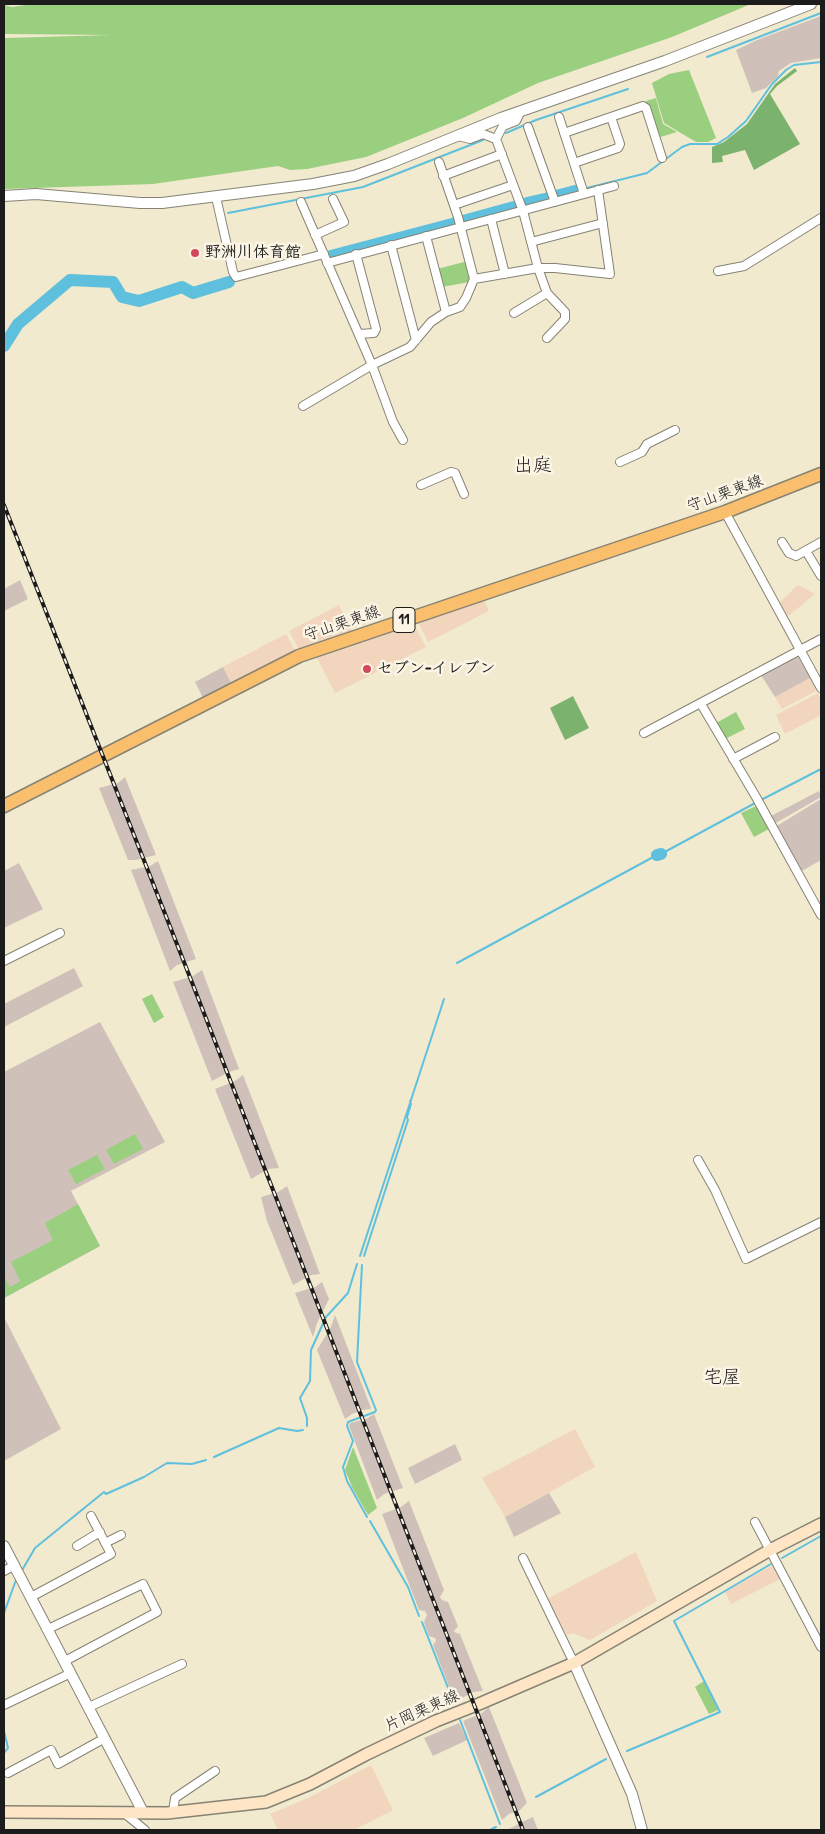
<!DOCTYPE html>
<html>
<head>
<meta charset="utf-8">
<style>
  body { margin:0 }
  #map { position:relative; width:825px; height:1834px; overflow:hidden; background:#f1eace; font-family:"Patrick Hand",sans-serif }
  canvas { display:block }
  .frame { position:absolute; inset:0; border:5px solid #1c1c1c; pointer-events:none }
</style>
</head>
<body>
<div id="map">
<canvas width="825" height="1834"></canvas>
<div class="frame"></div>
</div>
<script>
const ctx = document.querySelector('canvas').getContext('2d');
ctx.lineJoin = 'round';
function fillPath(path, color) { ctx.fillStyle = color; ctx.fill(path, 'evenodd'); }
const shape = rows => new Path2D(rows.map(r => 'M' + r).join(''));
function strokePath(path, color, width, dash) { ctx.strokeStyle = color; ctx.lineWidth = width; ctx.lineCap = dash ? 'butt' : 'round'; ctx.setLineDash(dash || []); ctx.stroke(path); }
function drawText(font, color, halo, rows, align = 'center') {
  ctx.font = font + ' "Patrick Hand","Klee One",sans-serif'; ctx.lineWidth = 5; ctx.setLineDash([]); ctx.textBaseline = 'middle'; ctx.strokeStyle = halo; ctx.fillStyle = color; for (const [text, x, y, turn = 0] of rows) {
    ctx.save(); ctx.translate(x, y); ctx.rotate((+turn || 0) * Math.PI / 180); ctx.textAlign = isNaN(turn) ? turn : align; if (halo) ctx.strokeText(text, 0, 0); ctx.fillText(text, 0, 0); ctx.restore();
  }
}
fillPath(shape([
  [798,585,815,594,786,618,778,604],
  [484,600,489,611,428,642,418,622],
  [339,605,352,630,299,650,289,631],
  [413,623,426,647,335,693,316,656],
  [286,634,295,651,231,683,223,667],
  [810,678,816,691,782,709,775,697],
  [818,693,821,699,821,715,785,734,776,715],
  [575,1429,595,1467,505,1517,482,1478],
  [636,1552,657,1601,590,1640,573,1633,567,1635,547,1599],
  [773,1565,780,1579,731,1604,725,1592],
  [371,1765,393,1810,354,1830,278,1830,270,1814,308,1798]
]), '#f2d5bd');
fillPath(shape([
  [821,16,821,58,791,63,779,71,778,76,766,88,752,93,736,50,757,40],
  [20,580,28,599,4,611,4,589],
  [797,655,810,678,775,697,761,675],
  [223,667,231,683,203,698,195,682],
  [125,777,156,855,136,860,128,860,99,788,118,783],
  [819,791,821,797,774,824,769,817],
  [821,799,821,860,800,872,775,827],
  [158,861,196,959,177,965,170,971,131,870,150,866],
  [19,863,43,909,4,928,4,871],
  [74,968,83,986,4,1027,4,1004],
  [202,970,239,1069,229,1072,212,1081,173,982,193,976],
  [100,1022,165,1142,71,1191,100,1246,4,1298,4,1072],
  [243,1075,279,1168,268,1169,251,1179,215,1089,235,1081],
  [287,1186,320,1274,311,1275,293,1285,267,1221,261,1197,278,1192],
  [322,1282,329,1299,317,1323,313,1337,295,1293,315,1287],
  [335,1315,371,1408,370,1409,362,1410,352,1414,345,1419,317,1350,331,1327],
  [4,1317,61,1429,4,1461],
  [374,1414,403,1488,384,1494,377,1500,349,1426,350,1423,366,1419],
  [455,1444,462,1460,415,1484,408,1468],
  [549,1493,561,1513,514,1537,505,1517],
  [409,1501,444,1590,440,1597,442,1600,448,1602,458,1626,454,1631,456,1633,460,1634,483,1691,473,1692,455,1702,433,1645,436,1641,435,1638,429,1636,424,1622,427,1615,425,1611,419,1610,382,1514,401,1507],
  [489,1707,527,1803,519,1811,509,1814,502,1820,463,1721,482,1713],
  [459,1723,467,1740,433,1756,424,1738],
  [533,1817,538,1830,507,1830,524,1821]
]), '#cfc1ba');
fillPath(shape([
  [32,4,751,4,672,37,538,83,463,118,366,157,307,169,290,170,278,166,153,184,4,189,4,38,111,35,4,34,4,5,12,7],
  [689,70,716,138,708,142,696,142,664,123,652,83,669,74],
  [656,98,663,124,677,132,657,138,646,101],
  [468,261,472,279,469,282,442,287,437,269],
  [736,712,745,729,725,739,716,723],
  [756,806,769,829,754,837,741,813],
  [152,994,164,1017,154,1023,142,999],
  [135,1134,143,1149,114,1164,106,1150],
  [97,1155,105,1169,76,1184,68,1170],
  [78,1204,100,1246,4,1298,4,1276,10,1287,20,1281,11,1262,53,1240,45,1223],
  [353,1447,377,1508,368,1515,353,1489,345,1470],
  [704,1681,718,1710,709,1714,695,1687]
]), '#9acf80');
fillPath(shape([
  [795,68,797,71,777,86,770,94,800,144,754,170,745,150,722,156,723,162,712,163,712,147,724,142,747,124,775,84],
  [573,696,589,728,565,740,550,708]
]), '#7bb26e');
strokePath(shape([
  [707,57,821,13],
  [506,133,536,120,628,89],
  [587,188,647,173,682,147,690,144,717,144,728,137,746,121,772,84,786,70,794,65,821,62],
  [228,213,363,187,483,140],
  [761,800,821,769],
  [661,854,757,802],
  [457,963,657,855],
  [360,1256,444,999],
  [364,1256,408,1120,407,1117,411,1104,410,1101],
  [362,1265,357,1362,376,1410,375,1412,348,1422,347,1426,353,1441,343,1467,347,1481,367,1517],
  [307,1426,307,1418,300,1398,310,1381,311,1350,326,1317,348,1293,357,1264],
  [214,1457,279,1428,297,1431,303,1430],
  [370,1521,408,1587,419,1616],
  [782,1558,821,1536],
  [21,1572,35,1548,104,1492,106,1494,144,1477,167,1463,192,1464,206,1460],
  [4,1613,16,1580],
  [422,1622,454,1703],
  [460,1720,500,1824],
  [4,1731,8,1748,4,1753],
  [627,1751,720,1712,674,1621,771,1564],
  [536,1797,606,1759],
  [490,1830,496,1827]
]), '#5fc0dd', 2);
strokePath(shape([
  [556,196,579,190],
  [527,203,549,198],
  [463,221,514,207],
  [331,256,456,223],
  [4,346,18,324,70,280,113,282,122,297,139,301,182,287,193,293,229,282],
  [657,855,661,854]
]), '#5fc0dd', 12);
const minor = shape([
  [559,117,584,194],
  [528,127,555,202],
  [564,133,643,106,646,108,662,158],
  [458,136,470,139,483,134,496,139,523,211,538,268,547,293,565,312,565,319,547,338],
  [496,139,503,126,516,121,521,111],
  [574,163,618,148,620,144,611,117],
  [443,176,502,154],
  [216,197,233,272,236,277,324,254],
  [301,202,372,365,393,422,403,440],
  [454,205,513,185],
  [491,219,505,274],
  [315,235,344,222,333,199],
  [426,236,446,312],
  [531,242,603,223],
  [391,245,416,340],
  [356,254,376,329,374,333,359,334],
  [327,263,614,186],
  [718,271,744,266,821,218],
  [474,279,538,268,555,268,610,274,598,190],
  [514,313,547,293],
  [303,406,372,365,410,347,431,322,446,312,460,307,466,298,474,279,458,217,439,162],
  [620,462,642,452,647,444,675,430],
  [421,485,451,472,455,473,464,494],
  [725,512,821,688],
  [782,542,789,553,796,556,821,542],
  [806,551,821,576],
  [701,704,756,797,821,915],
  [644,733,821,639],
  [733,759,775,737],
  [4,961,60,933],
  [698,1160,715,1190,746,1259,821,1222],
  [755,1522,821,1647],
  [105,1543,121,1535],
  [77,1546,100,1532],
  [523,1558,574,1663],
  [4,1571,15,1565],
  [31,1597,111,1554,91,1516],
  [48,1629,143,1584,157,1612,65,1661],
  [4,1705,71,1673],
  [89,1707,182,1664],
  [8,1773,51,1750,58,1764,105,1738],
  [173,1812,175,1798,215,1771],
  [124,1813,145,1830]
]);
const tertiary = shape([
  [4,196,36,194,140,203,162,203,313,184,354,176,388,164,501,118,665,61,811,4],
  [4,1546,143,1812],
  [574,1663,632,1794,642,1830]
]);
const secondary = shape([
  [4,1812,167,1813,266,1802,310,1784,367,1754,436,1721,479,1704,574,1663,770,1550,821,1524]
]);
const primary = shape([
  [4,806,299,656,725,512,821,474]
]);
strokePath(minor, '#868375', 10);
strokePath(tertiary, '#868375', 12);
strokePath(secondary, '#868375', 14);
strokePath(primary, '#868375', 15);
strokePath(minor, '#fff', 8);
strokePath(tertiary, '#fff', 10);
strokePath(secondary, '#fde5c5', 11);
strokePath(primary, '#f9bf6d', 12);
const rail = shape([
  [4,505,184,962,523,1830]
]);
strokePath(rail, '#1c1c1c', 4);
strokePath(rail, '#fcf5e5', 2, [5.5]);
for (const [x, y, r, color] of [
  [195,253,5,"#d1495b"],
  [367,669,5,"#d1495b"]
]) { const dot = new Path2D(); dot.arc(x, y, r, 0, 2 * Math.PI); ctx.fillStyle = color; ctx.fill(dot); strokePath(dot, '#fcf5e5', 2); }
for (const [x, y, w] of [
  [404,620,22]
]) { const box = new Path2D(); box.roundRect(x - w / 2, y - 12.5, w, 25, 4); ctx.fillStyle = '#fcf5e5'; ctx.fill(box); strokePath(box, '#1c1c1c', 1); }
drawText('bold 15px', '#1c1c1c', null, [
  ["11",404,620]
]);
drawText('bold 16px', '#1c1c1c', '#fcf5e5', [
  ["野洲川体育館",205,253],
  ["セブン-イレブン",377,669]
], 'left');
drawText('16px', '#1c1c1c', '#fcf5e5', [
  ["守山栗東線",725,494,-20],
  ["守山栗東線",342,624,-19],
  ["片岡栗東線",422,1711,-24]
]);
drawText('19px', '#1c1c1c', '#fcf5e5', [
  ["出庭",533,466],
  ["宅屋",722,1378]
]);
</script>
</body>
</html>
